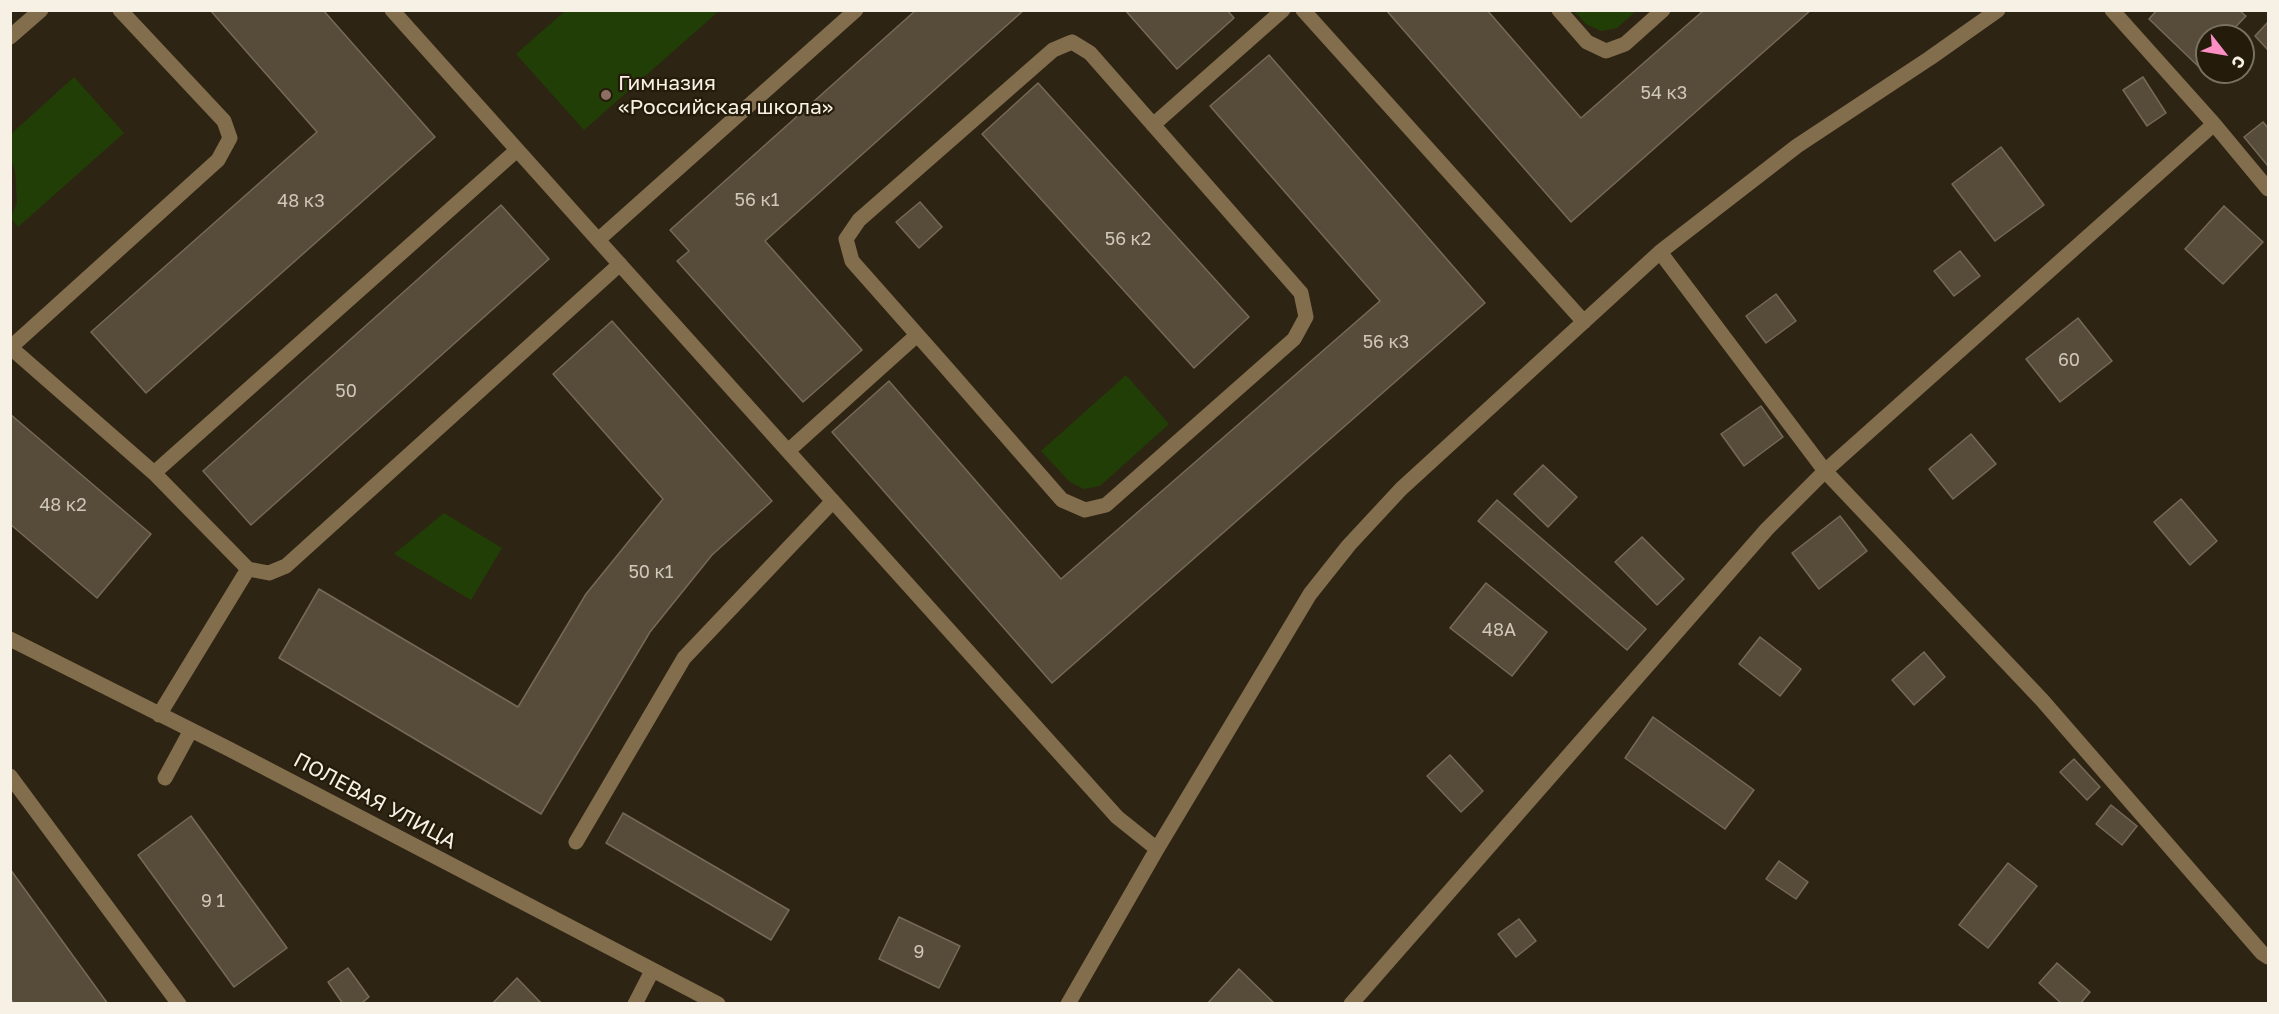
<!DOCTYPE html>
<html>
<head>
<meta charset="utf-8">
<style>
  body { margin:0 }
  #map { position:relative; width:2279px; height:1014px; overflow:hidden; background:#2e2413; font-family:"Golos Text",sans-serif }
  canvas { display:block }
  .frame { position:absolute; inset:0; border:12px solid #f7f0e5; pointer-events:none }
  .north { position:absolute; left:2195px; top:24px; width:60px; height:60px; box-sizing:border-box; background:#241b0a; border:2px solid #787062; border-radius:50%; rotate:121deg; font-size:16px; font-weight:700; line-height:24px; text-align:center; color:#f7f0e5 }
  .north::after { content:''; display:block; margin:auto; width:21px; height:27px; background:#fb8fc4; clip-path:polygon(50% 0,100% 100%,50% 72%,0 100%) }
</style>
</head>
<body>
<div id="map">
<canvas width="2279" height="1014"></canvas>
<div class="frame"></div>
<div class="north">С</div>
</div>
<script>
const ctx = document.querySelector('canvas').getContext('2d');
ctx.lineJoin = 'round';
function fillPath(path, color) { ctx.fillStyle = color; ctx.fill(path, 'evenodd'); }
const shape = rows => new Path2D(rows.map(r => 'M' + r).join(''));
function strokePath(path, color, width, dash) { ctx.strokeStyle = color; ctx.lineWidth = width; ctx.lineCap = dash ? 'butt' : 'round'; ctx.setLineDash(dash || []); ctx.stroke(path); }
function drawText(font, color, halo, rows, align = 'center') {
  ctx.font = font + ' "Golos Text",sans-serif'; ctx.lineWidth = 4.5; ctx.setLineDash([]); ctx.textBaseline = 'middle'; ctx.strokeStyle = halo; ctx.fillStyle = color; for (const [text, x, y, turn = 0] of rows) {
    ctx.save(); ctx.translate(x, y); ctx.rotate((+turn || 0) * Math.PI / 180); ctx.textAlign = isNaN(turn) ? turn : align; if (halo) ctx.strokeText(text, 0, 0); ctx.fillText(text, 0, 0); ctx.restore();
  }
}
fillPath(shape([
  [565,11,565,10,719,11,584,130,516,54],
  [1574,11,1636,11,1617,28,1601,31,1586,24],
  [74,77,124,133,18,227,11,218,17,202,15,171,11,159,11,134],
  [1126,375,1169,424,1100,486,1084,489,1070,482,1041,451],
  [444,513,502,548,471,600,394,554]
]), '#213e07');
const building = shape([
  [210,10,323,10,435,137,146,393,91,332,317,132,210,10],
  [916,10,1024,10,765,241,862,350,803,402,677,261,689,251,670,230,916,10],
  [1125,10,1227,10,1234,18,1177,69,1125,10],
  [1386,10,1487,10,1581,118,1704,10,1811,10,1571,222,1386,10],
  [2157,10,2239,10,2246,16,2227,36,2207,36,2207,57,2198,66,2149,19,2157,10],
  [2268,22,2268,50,2255,36,2268,22],
  [1269,55,1485,303,1052,683,832,432,889,381,1061,579,1380,301,1210,106,1269,55],
  [2143,77,2166,113,2147,126,2123,90,2143,77],
  [1038,83,1249,317,1194,368,982,134,1038,83],
  [2263,122,2268,128,2268,166,2244,137,2263,122],
  [2001,147,2044,205,1995,241,1952,184,2001,147],
  [920,202,942,227,919,248,896,222,920,202],
  [501,205,549,259,251,525,203,471,501,205],
  [2224,206,2263,242,2223,284,2185,249,2224,206],
  [1960,251,1980,276,1954,296,1934,271,1960,251],
  [1776,294,1796,321,1766,343,1746,316,1776,294],
  [2078,318,2112,361,2060,402,2026,359,2078,318],
  [612,321,772,501,712,555,650,632,541,814,279,658,319,589,518,707,586,594,663,499,553,374,612,321],
  [1761,406,1783,437,1744,466,1721,434,1761,406],
  [10,414,151,534,97,598,10,524,10,414],
  [1971,434,1996,464,1953,499,1929,469,1971,434],
  [1543,465,1577,497,1548,527,1514,494,1543,465],
  [2181,499,2217,541,2190,565,2154,522,2181,499],
  [1497,500,1646,629,1627,650,1478,521,1497,500],
  [1840,516,1867,551,1819,589,1792,553,1840,516],
  [1642,537,1684,579,1657,605,1615,562,1642,537],
  [1486,583,1547,632,1512,676,1450,628,1486,583],
  [1760,637,1801,669,1780,696,1739,664,1760,637],
  [1924,652,1945,677,1914,705,1892,680,1924,652],
  [1653,717,1754,790,1725,829,1625,758,1653,717],
  [1450,755,1483,791,1461,812,1427,776,1450,755],
  [2074,759,2100,787,2087,800,2060,772,2074,759],
  [2111,805,2137,826,2122,845,2096,824,2111,805],
  [623,813,789,910,771,940,606,843,623,813],
  [191,816,287,948,234,987,138,855,191,816],
  [1779,861,1808,882,1796,899,1766,879,1779,861],
  [2008,863,2037,886,1988,948,1959,925,2008,863],
  [10,869,108,1004,14,1004,10,998,10,869],
  [899,917,960,946,939,988,879,959,899,917],
  [1519,919,1536,941,1516,957,1498,934,1519,919],
  [2057,963,2090,992,2080,1004,2062,1004,2039,983,2057,963],
  [348,968,369,997,361,1004,343,1004,328,982,348,968],
  [1239,969,1275,1004,1207,1004,1239,969],
  [517,978,542,1004,492,1004,517,978]
]);
fillPath(building, '#574c3a');
strokePath(building, '#766a57', 1.5);
strokePath(shape([
  [392,10,598,240,856,10],
  [1303,10,1584,322],
  [1559,10,1587,42,1606,51,1625,44,1663,10],
  [2112,10,2214,124,2268,189],
  [10,37,41,10],
  [1072,42,1090,53,1301,293,1306,317,1294,339,1106,505,1085,510,1062,500,944,365,852,261,846,239,859,220,1053,50,1072,42],
  [1153,125,1283,10],
  [598,240,1117,817,1157,849],
  [1660,252,1825,471,2042,700,2262,953,2268,957],
  [10,347,154,473,248,569,269,573,286,566,620,264],
  [11,347,218,160,230,138,224,121,120,10],
  [788,451,917,335],
  [154,473,517,150],
  [10,639,229,749,718,1004],
  [159,715,248,569],
  [10,776,179,1004],
  [165,778,191,730],
  [576,842,684,658,833,501],
  [635,1004,652,971],
  [1068,1004,1157,849,1310,594,1349,545,1401,489,1660,252,1797,146,1930,58,1998,10],
  [1351,1004,1767,529,1825,471,2214,124]
]), '#826e4d', 15);
for (const [x, y, r, color] of [
  [606,95,6,"#8d6e63"]
]) { const dot = new Path2D(); dot.arc(x, y, r, 0, 2 * Math.PI); ctx.fillStyle = color; ctx.fill(dot); strokePath(dot, '#241b0a', 2); }
drawText('18px', '#cfc7ba', null, [
  ["54 к3",1664,93],
  ["56 к1",757,200],
  ["48 к3",301,201],
  ["56 к2",1128,239],
  ["56 к3",1386,342],
  ["60",2069,360],
  ["50",346,391],
  ["48 к2",63,505],
  ["50 к1",651,572],
  ["48А",1499,630],
  ["9 1",213,901],
  ["9",919,952]
]);
drawText('21px', '#f7f0e5', '#241b0a', [
  ["Гимназия",618,83],
  ["«Российская школа»",618,107]
], 'left');
drawText('21px', '#f7f0e5', '#241b0a', [
  ["ПОЛЕВАЯ УЛИЦА",375,801,28]
]);
</script>
</body>
</html>
